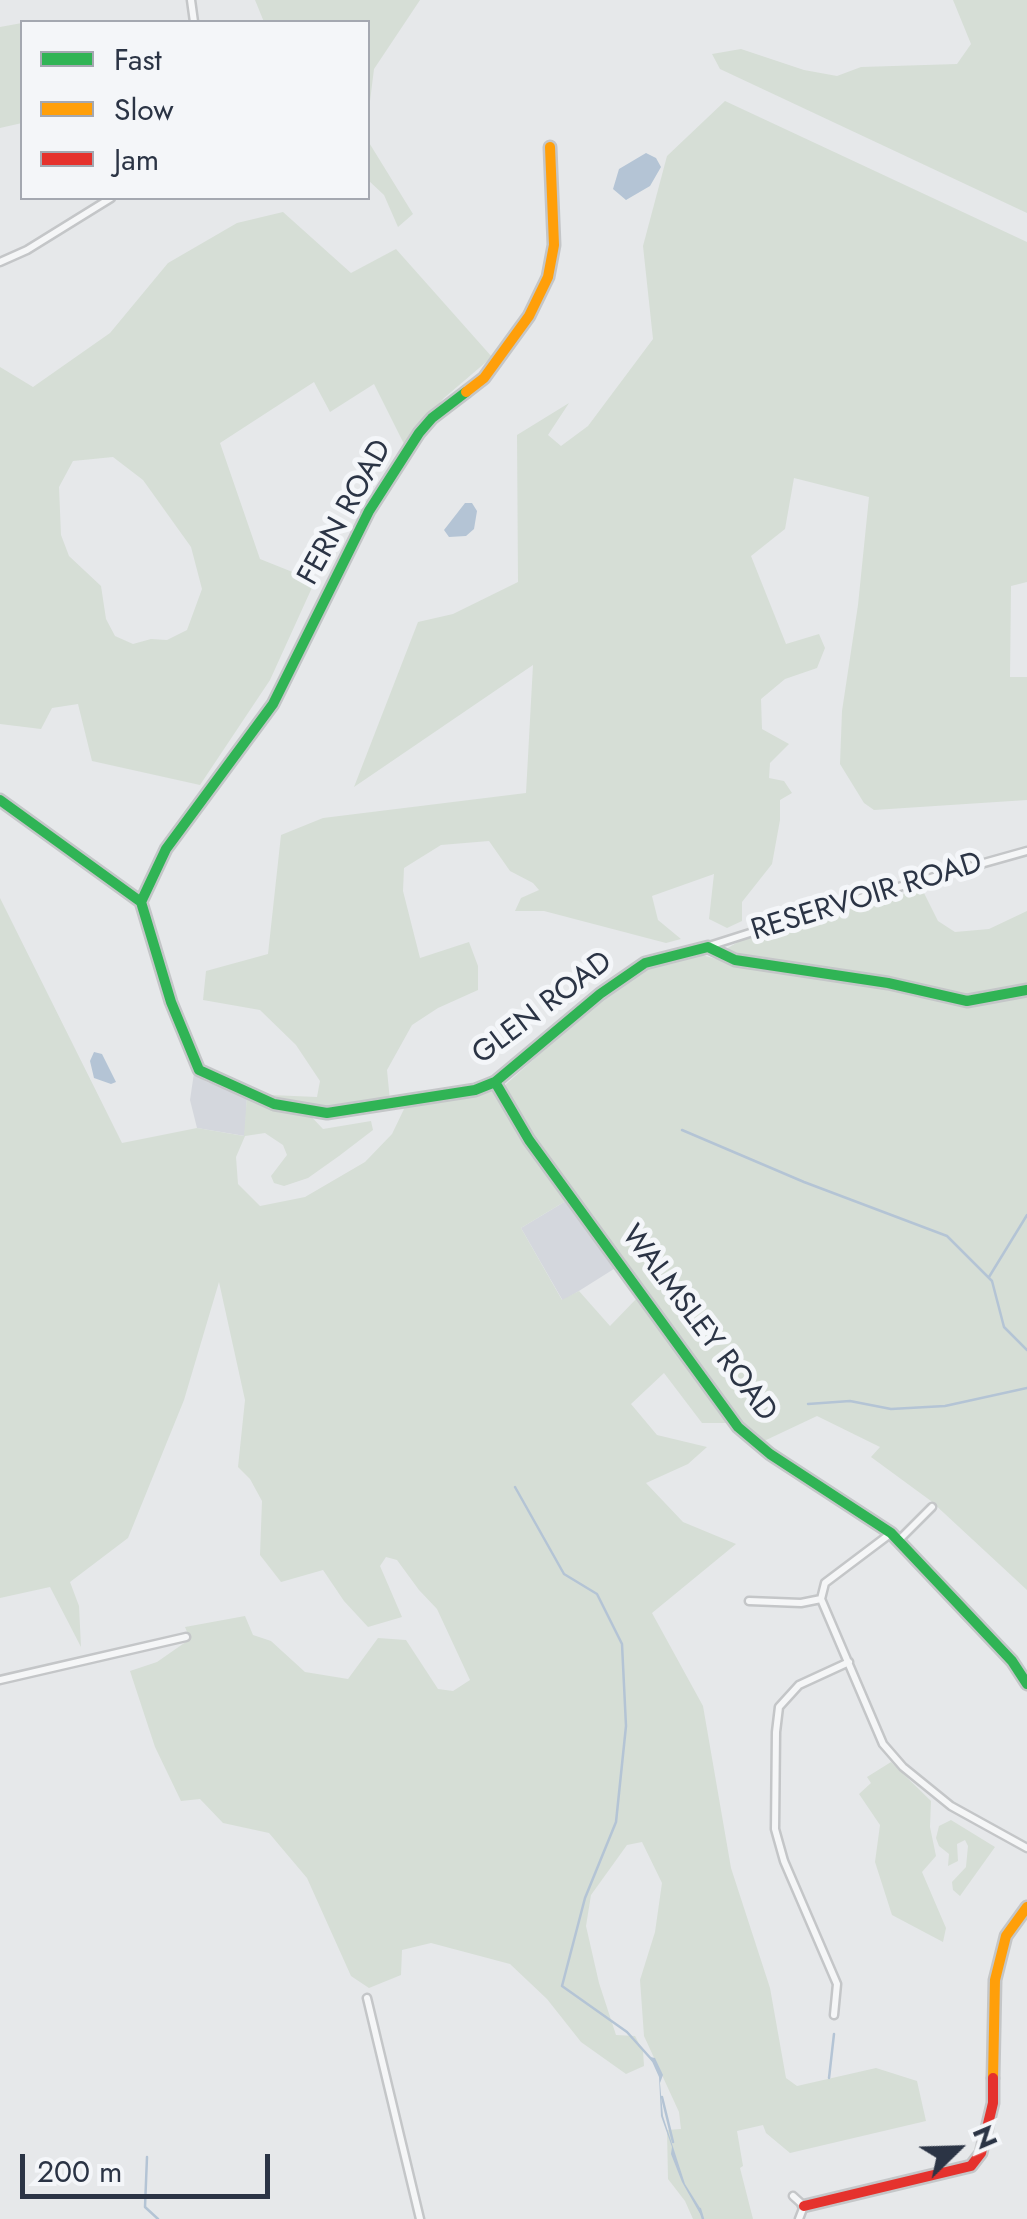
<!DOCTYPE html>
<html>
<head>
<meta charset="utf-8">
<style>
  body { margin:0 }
  #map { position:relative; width:1027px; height:2219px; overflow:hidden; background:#e6e8ea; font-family:Jost,sans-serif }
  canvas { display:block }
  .legend { position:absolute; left:20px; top:20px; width:350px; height:180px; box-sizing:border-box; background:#f4f6f9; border:2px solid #a4a8b1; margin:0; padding:12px 18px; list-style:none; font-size:30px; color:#2b3445 }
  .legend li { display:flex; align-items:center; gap:20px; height:50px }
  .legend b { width:50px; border:2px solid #a4a8b1 }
  .north { position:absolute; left:907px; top:2099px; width:100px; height:100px; -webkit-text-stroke:8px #f4f6f9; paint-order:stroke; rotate:67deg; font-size:28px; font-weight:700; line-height:40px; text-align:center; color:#2b3445 }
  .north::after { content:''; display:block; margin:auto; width:35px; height:45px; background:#2b3445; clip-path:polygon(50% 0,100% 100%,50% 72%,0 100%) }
  .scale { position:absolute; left:20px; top:2154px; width:250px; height:45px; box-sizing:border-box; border:5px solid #2b3445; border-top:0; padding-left:12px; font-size:30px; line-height:35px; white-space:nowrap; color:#2b3445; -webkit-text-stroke:8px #f4f6f9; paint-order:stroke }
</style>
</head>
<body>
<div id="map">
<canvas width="1027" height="2219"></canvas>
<ul class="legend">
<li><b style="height:12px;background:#30b455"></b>Fast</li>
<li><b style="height:12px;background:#ff9f0a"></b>Slow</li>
<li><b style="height:12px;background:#e5322d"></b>Jam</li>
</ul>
<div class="north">N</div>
<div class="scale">200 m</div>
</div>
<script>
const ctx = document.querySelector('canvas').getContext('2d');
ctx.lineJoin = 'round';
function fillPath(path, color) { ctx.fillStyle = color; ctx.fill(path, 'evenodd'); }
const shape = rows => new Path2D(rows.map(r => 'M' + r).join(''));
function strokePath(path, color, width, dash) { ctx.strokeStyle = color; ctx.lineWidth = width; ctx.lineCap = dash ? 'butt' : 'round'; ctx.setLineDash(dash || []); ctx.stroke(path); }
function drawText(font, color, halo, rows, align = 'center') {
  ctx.font = font + ' Jost,sans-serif'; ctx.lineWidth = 10; ctx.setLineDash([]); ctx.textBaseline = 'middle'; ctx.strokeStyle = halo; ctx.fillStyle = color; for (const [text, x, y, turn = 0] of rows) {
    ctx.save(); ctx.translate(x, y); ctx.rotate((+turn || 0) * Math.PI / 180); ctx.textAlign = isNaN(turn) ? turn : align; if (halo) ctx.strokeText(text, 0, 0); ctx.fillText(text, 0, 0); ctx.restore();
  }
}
fillPath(shape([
  [194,1073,207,1082,247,1096,245,1136,197,1128,190,1100],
  [569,1199,617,1267,563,1301,521,1228]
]), '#d4d7dd');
fillPath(shape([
  [255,0,420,0,374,69,368,117,368,22,264,22],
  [953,0,1027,0,1027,213,720,69,712,54,741,49,804,70,837,76,861,67,957,64,971,44],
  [22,23,22,123,0,128,0,27],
  [725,101,1027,242,1027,582,1011,586,1010,677,1027,677,1027,800,874,810,864,803,840,764,842,711,858,605,869,497,794,478,785,529,751,556,786,644,819,634,825,648,817,668,785,679,761,699,762,729,789,744,770,763,769,778,784,781,792,793,780,800,780,820,772,864,742,902,742,921,727,928,709,919,714,874,652,896,658,920,681,939,666,943,544,911,515,911,521,898,539,890,533,883,510,871,489,841,441,845,404,868,403,891,420,958,469,942,478,966,478,990,438,1008,412,1025,387,1070,390,1101,327,1110,273,1101,271,1095,317,1097,320,1081,296,1045,260,1010,203,1000,206,971,268,954,281,835,323,818,526,793,533,665,354,787,418,622,453,614,518,582,517,435,569,403,548,435,561,446,588,426,653,339,643,246,667,156],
  [368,141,413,214,398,227,384,195,368,180],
  [283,212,351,273,396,249,492,357,444,398,404,444,374,384,330,412,314,382,220,443,260,559,315,581,270,680,200,785,92,761,78,704,52,708,41,729,0,724,0,367,33,387,110,333,168,263,237,223],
  [113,457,143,480,191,547,202,589,187,630,167,640,151,639,133,644,115,636,106,619,101,586,69,556,61,535,59,487,73,461],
  [922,889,938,921,955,932,989,929,1027,911,1027,986,968,997,728,955,726,949,745,938],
  [0,898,122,1143,197,1128,244,1136,247,1096,306,1111,323,1129,371,1121,373,1130,339,1156,308,1178,284,1186,274,1183,271,1176,287,1155,283,1145,265,1133,245,1136,236,1157,238,1184,260,1206,305,1197,365,1162,392,1134,405,1107,474,1095,495,1086,569,1199,521,1228,562,1300,579,1291,610,1326,638,1297,727,1423,702,1423,664,1373,631,1404,657,1435,707,1447,688,1464,646,1483,683,1522,736,1544,652,1613,703,1706,731,1868,770,1988,786,2078,797,2086,876,2068,917,2081,926,2121,790,2153,766,2133,763,2125,737,2131,743,2166,740,2168,753,2219,693,2219,685,2201,668,2179,667,2130,681,2129,679,2112,644,2036,640,1980,655,1932,662,1883,642,1842,627,1845,591,1895,586,1926,599,1983,616,2035,635,2036,643,2051,644,2066,626,2074,581,2042,547,1999,510,1964,431,1943,402,1950,401,1975,369,1988,351,1976,307,1878,269,1833,223,1823,200,1799,181,1801,155,1747,130,1671,157,1662,190,1639,185,1627,245,1616,253,1635,271,1641,305,1672,348,1679,378,1638,406,1640,438,1689,453,1691,470,1680,437,1609,419,1590,397,1560,386,1557,380,1566,402,1617,368,1627,344,1601,323,1570,281,1582,260,1555,262,1501,250,1479,238,1467,245,1400,219,1282,184,1400,128,1538,70,1582,79,1606,81,1647,50,1587,0,1598],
  [695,953,734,964,826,975,969,1005,1027,994,1027,1590,931,1501,871,1457,880,1447,817,1416,764,1441,743,1422,532,1138,504,1086,602,998,647,968],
  [891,1762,931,1801,930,1827,936,1856,922,1872,946,1928,943,1942,892,1915,875,1862,880,1825,859,1794,871,1783,867,1777],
  [951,1820,995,1847,960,1896,953,1890,952,1882,966,1867,968,1846,965,1840,957,1844,958,1861,948,1866,949,1854,939,1846,936,1838,939,1826]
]), '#d6ded6');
fillPath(shape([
  [646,153,656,158,661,167,650,186,626,200,613,189,619,169],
  [465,503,472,503,477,511,474,529,466,536,449,537,444,530],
  [94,1052,102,1054,116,1082,111,1084,94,1078,90,1061],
  [650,2057,655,2058,663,2075,660,2083,663,2116,685,2184,700,2208,703,2219,682,2182,671,2154,672,2147,661,2116,659,2077]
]), '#b4c4d5');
strokePath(shape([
  [682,1130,804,1182,947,1236,992,1281,1004,1327,1027,1350],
  [989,1277,1027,1215],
  [808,1404,850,1401,891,1409,945,1406,1027,1388],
  [515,1487,564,1574,597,1594,622,1644,626,1726,616,1822,585,1898,562,1986,627,2032,653,2061],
  [829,2078,834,2034],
  [662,2097,673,2142],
  [147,2157,145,2207,158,2219],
  [700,2209,703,2219]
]), '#b4c4d5', 2.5);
const street = shape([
  [191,0,194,22],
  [0,262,27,250,111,198],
  [709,946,863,897,1027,851],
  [890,1534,825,1583,821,1599,883,1744,903,1767,951,1806,1027,1848],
  [899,1540,932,1507],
  [749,1601,801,1603,821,1599],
  [0,1680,186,1637],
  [367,1998,420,2219],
  [834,2015,837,1984,784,1861,775,1829,776,1732,779,1707,799,1685,849,1662],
  [793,2196,804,2206,799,2219]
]);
const fast = shape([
  [0,800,141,902,171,1002,199,1070,274,1104,327,1113,475,1090,495,1082,600,994,645,963,708,947,735,960,888,983,967,1001,1027,990],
  [141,902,166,849,273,704,369,511,419,433,432,418,466,392],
  [495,1082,529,1140,738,1427,770,1454,891,1533,1012,1661,1027,1684]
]);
const slow = shape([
  [466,392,484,378,529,316,548,277,554,245,550,147],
  [993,2078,995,1980,1006,1936,1027,1907]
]);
const jam = shape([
  [804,2206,971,2166,981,2153,993,2103,993,2078]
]);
strokePath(street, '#c4c6c8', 11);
strokePath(fast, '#c4c6c8', 15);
strokePath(slow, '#c4c6c8', 15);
strokePath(jam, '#c4c6c8', 15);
strokePath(street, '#f5f6f7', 6);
strokePath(fast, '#30b455', 10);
strokePath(slow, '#ff9f0a', 10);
strokePath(jam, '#e5322d', 10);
drawText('30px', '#2b3445', '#f4f6f9', [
  ["FERN ROAD",346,513,-61],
  ["RESERVOIR ROAD",867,898,-17],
  ["GLEN ROAD",543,1009,-37],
  ["WALMSLEY ROAD",698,1324,53]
]);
</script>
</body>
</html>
